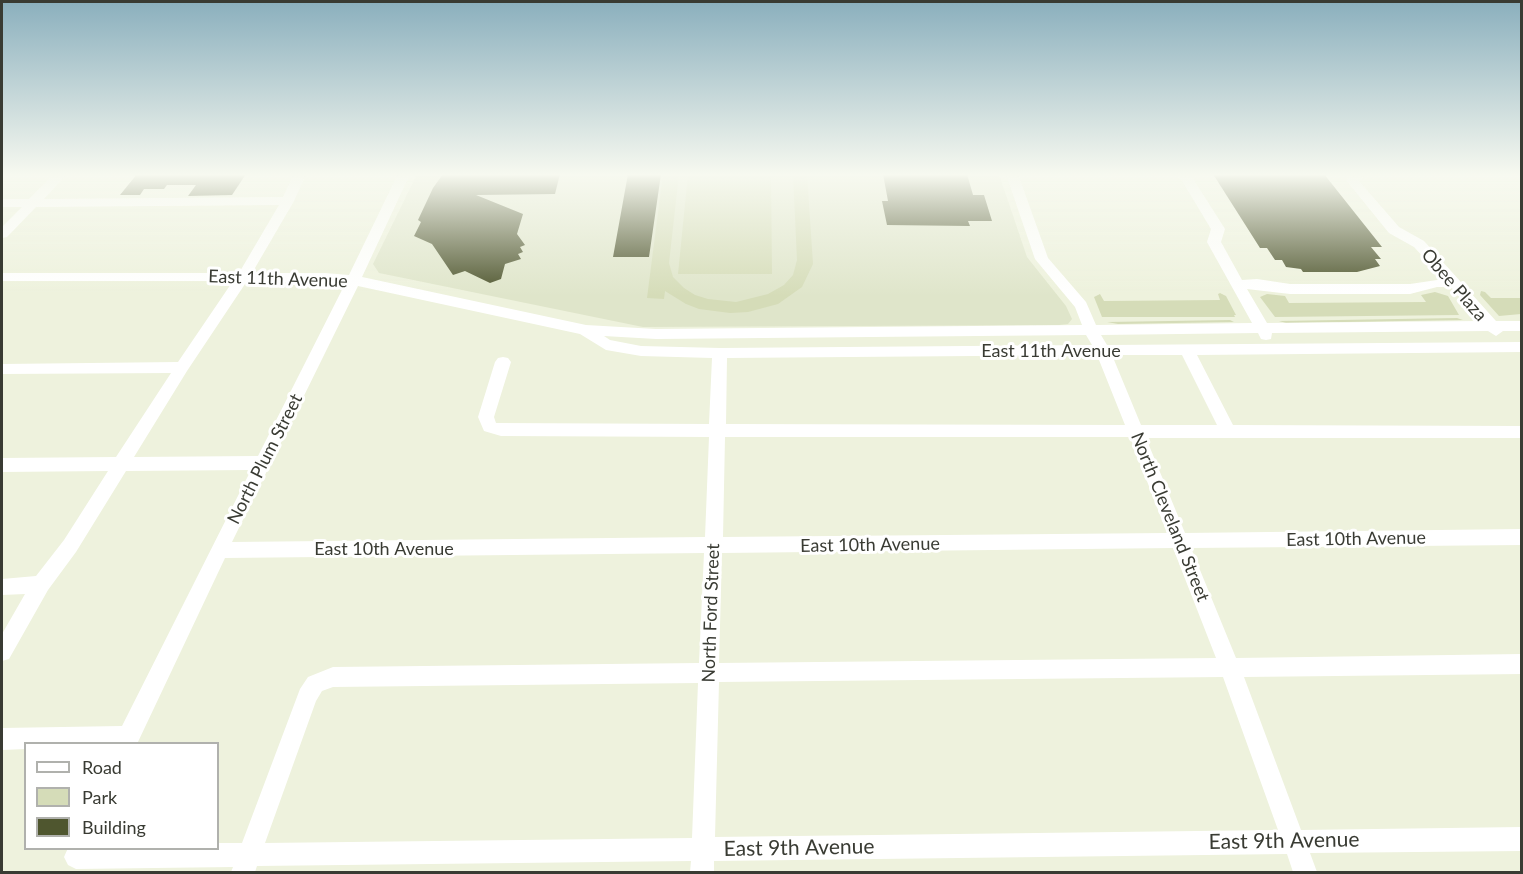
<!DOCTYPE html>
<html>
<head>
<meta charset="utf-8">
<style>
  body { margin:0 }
  #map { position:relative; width:1523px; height:874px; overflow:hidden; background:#eef2dd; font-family:Lato,sans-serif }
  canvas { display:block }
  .frame { position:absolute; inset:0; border:3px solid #393b33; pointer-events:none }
  .legend { position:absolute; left:24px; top:742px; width:195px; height:108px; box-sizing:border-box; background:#fff; border:2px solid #b0b1ad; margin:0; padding:8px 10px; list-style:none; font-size:18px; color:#393b33 }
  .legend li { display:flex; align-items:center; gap:12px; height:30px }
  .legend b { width:30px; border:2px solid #b0b1ad }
</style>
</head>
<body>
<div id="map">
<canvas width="1523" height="874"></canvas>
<div class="frame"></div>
<ul class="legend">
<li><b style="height:8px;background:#fff"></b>Road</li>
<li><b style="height:16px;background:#d5dcb8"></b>Park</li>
<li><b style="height:16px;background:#4f562f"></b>Building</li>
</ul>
</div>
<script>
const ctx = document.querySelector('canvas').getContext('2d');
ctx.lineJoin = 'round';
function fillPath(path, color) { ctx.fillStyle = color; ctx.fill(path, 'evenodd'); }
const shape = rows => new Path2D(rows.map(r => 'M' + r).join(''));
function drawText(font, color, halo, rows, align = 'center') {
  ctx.font = font + ' Lato,sans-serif'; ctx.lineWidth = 6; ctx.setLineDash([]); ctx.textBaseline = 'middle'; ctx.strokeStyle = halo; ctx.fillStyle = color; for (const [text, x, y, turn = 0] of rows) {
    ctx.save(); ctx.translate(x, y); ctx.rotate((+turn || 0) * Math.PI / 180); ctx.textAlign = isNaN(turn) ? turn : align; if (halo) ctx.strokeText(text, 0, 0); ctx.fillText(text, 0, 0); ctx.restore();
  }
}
fillPath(shape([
  [417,174,999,174,1027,257,1066,306,1072,319,1068,324,1059,325,643,327,379,273,373,264]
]), '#dfe5ca');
fillPath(shape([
  [663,174,679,174,669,263,673,277,684,288,695,295,708,299,736,302,768,294,784,285,793,275,797,260,793,174,807,174,813,264,802,287,778,304,748,312,730,313,699,309,686,304,665,291,664,299,647,298],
  [688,174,771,174,772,274,678,274],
  [1481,291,1485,292,1491,298,1521,298,1521,314,1499,316,1480,295],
  [1435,292,1448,296,1459,315,1275,317,1260,297,1267,294,1285,296,1289,303,1426,302,1421,295],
  [1220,293,1226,296,1236,315,1234,315,1235,317,1102,317,1094,297,1100,294,1104,301,1220,300,1218,294],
  [1457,318,1463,320,1286,323,1279,321],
  [1230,320,1234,322,1118,324,1107,322]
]), '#d5dcb8');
fillPath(shape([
  [137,174,246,174,232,195,188,196,196,185,167,185,164,189,144,189,140,195,120,195],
  [443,174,560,174,555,194,476,195,523,214,517,234,525,245,520,247,523,252,518,254,521,259,505,264,501,279,490,283,465,271,453,275,432,244,414,236,421,222,418,220,433,188],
  [628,174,661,174,649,257,613,257],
  [883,174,967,174,973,195,984,195,992,221,968,221,970,226,887,225,882,201,888,201],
  [1213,174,1324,174,1382,247,1371,247,1381,259,1375,259,1380,266,1357,272,1303,272,1301,269,1286,267,1282,260,1275,260,1267,248,1260,248]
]), '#4f562f');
fillPath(shape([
  [54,174,67,174,44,199,283,197,294,174,306,174,294,201,252,273,325,273,349,275,398,174,410,174,362,277,586,325,656,329,1082,325,1075,307,1035,259,1006,174,1018,174,1048,258,1086,302,1096,325,1252,323,1207,242,1211,229,1181,179,1174,174,1189,174,1192,177,1225,229,1221,242,1242,280,1257,279,1290,284,1410,284,1444,279,1414,247,1389,233,1346,180,1353,174,1367,174,1359,181,1399,227,1424,241,1496,321,1522,321,1522,331,1503,331,1496,336,1488,331,1272,333,1271,339,1266,340,1261,339,1258,333,1101,335,1107,345,1522,342,1522,352,1197,355,1233,425,1522,426,1522,438,1146,438,1185,533,1522,529,1522,545,1191,548,1236,658,1522,654,1522,674,1244,677,1301,830,1522,827,1522,851,1310,853,1317,872,1293,872,1287,854,714,861,714,872,690,872,691,861,257,866,255,872,231,872,233,867,76,869,68,865,64,857,68,848,218,848,218,843,242,843,300,689,308,677,333,667,699,663,704,553,225,558,137,744,26,744,26,749,2,750,2,728,122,726,251,470,126,471,76,552,48,590,9,659,2,661,2,634,25,594,2,595,2,579,36,576,64,540,108,471,2,472,2,458,116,457,171,373,2,374,2,364,178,362,233,281,2,281,2,273,239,273,279,205,36,207,7,237,2,238,2,227,22,207,2,207,2,199,29,199,54,174],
  [247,281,345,284,258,456,134,457,187,371,247,281],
  [358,286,580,334,606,350,641,356,712,358,709,424,496,423,494,417,511,362,508,358,503,357,498,358,495,362,478,417,484,431,501,436,709,437,705,537,232,542,358,286],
  [1437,287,1451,287,1480,321,1267,323,1247,289,1290,294,1410,294,1437,287],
  [1086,335,1092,345,720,348,641,346,610,340,604,336,656,339,1086,335],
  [1097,355,1125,425,726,424,727,358,1097,355],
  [1112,355,1182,355,1217,425,1141,425,1112,355],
  [725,437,1130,437,1167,533,723,537,725,437],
  [1173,548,1216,658,719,663,722,553,1173,548],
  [1223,677,1278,830,715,837,719,682,1223,677],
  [698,683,692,838,265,843,316,701,322,691,333,687,698,683]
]), '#fff');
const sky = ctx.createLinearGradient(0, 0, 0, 296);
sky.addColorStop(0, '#8aafbd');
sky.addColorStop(0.59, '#f7f9f0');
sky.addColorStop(1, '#f7f9f000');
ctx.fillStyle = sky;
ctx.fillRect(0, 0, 1523, 296);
drawText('18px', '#393b33', '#fff', [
  ["East 11th Avenue",278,279,2],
  ["Obee Plaza",1454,285,49],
  ["East 11th Avenue",1051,351],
  ["North Plum Street",265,459,-63],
  ["North Cleveland Street",1170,517,68],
  ["East 10th Avenue",1356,539,-1],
  ["East 10th Avenue",870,545,-1],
  ["East 10th Avenue",384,549],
  ["North Ford Street",711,613,-88]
]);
drawText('21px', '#393b33', '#fff', [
  ["East 9th Avenue",1284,841,-1],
  ["East 9th Avenue",799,848,-1]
]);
</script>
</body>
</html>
